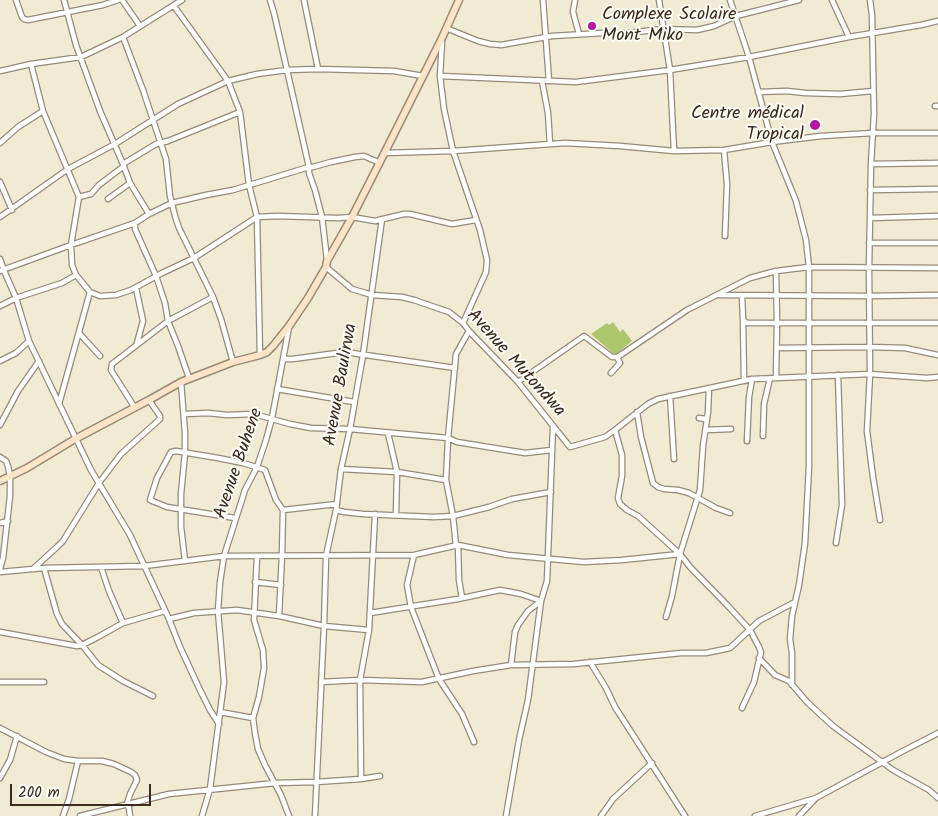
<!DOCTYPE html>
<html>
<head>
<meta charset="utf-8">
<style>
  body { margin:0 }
  #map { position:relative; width:938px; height:816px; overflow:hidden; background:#f2ebd3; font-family:Kalam,sans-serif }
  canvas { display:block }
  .scale { position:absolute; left:10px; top:784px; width:141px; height:22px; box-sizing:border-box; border:2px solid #3b2a1e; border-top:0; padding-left:6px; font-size:15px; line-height:18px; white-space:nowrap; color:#3b2a1e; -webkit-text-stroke:4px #fdfcf7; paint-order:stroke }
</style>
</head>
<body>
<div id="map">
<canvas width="938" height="816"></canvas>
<div class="scale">200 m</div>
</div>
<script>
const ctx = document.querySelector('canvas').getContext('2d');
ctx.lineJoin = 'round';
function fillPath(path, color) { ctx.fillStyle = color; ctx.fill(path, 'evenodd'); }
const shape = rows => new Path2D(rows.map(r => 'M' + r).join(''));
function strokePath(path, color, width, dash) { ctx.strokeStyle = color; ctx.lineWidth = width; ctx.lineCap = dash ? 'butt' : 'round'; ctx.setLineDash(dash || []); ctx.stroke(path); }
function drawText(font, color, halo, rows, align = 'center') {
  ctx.font = font + ' Kalam,sans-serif'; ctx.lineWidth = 4; ctx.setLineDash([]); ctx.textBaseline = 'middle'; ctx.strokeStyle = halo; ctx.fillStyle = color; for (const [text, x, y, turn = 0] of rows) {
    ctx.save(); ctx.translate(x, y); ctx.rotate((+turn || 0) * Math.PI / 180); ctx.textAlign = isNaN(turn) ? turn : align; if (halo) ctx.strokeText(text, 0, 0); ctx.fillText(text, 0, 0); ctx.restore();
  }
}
fillPath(shape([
  [613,322,620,332,623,329,632,341,615,355,591,334,607,323,609,325]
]), '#acc66c');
const street = shape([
  [16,0,22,17,24,19,28,20,103,5,118,0],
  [64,0,76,45,100,111,123,164,130,183,149,214],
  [122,0,140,26],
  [270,0,274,13,287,70,309,167,309,173,315,190,322,217,327,260],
  [304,0,318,69],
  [543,0,549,81],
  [575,0,573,12,579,34],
  [659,0,670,70,674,151],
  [730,0,749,57,772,142,796,201,806,240,809,267,809,466,805,543,799,585,792,616,790,639,792,653,792,685],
  [832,0,849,37],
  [870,0,872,15,874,114,871,164,869,269,870,374,867,431,873,477,880,520],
  [174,6,228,81,240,112,249,185,257,217,260,355],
  [446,28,478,41,490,44,501,45,552,36,603,33,627,33,663,29,697,30,714,26,736,16,799,0],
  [123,37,143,90,166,159,170,196,175,216,179,228,213,297,221,319,233,362],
  [442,42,440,76,444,109,453,151,480,230,487,260,486,272,463,323],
  [31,64,43,111,79,197,71,245,72,265,76,275,90,292,100,296,116,295,131,290,162,273,194,258,257,217,277,216,338,218,352,217,375,221,404,214,410,214,452,224,476,220],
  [0,71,31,64,81,57,123,37,182,0],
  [440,76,576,82,670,70,749,57,849,37,921,25,938,21],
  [542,81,548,113,550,144],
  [758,92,787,91,805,93,840,94,873,91],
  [935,106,938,106],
  [0,143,18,127,43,111],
  [724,150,727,184,725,236],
  [384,153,453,151,565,143,620,146,674,151,724,150,772,142,821,136,873,133,938,133],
  [123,164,156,144,168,141,240,112],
  [871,164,938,163],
  [0,182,12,210],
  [870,190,938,189],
  [79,197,91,194,99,185,124,166],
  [108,199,130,183],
  [0,217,68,169,115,144,178,104,228,81,257,74,287,70,318,69,394,71,423,76],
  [870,218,938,216],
  [135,223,135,229,156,276,165,303,168,321,178,346,189,378],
  [869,243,938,243],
  [0,259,5,273,16,298,29,341,91,470,130,535,169,619,180,647,200,690,210,710,219,724],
  [326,267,352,289,372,295,402,297,414,300,449,312,463,323,469,331,518,382,570,447,605,437,615,430,648,404,658,399,752,379,870,374,927,378,938,377],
  [0,271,71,245,135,223,149,214,172,203,206,195,233,190,309,167,313,167,331,162,355,157,364,156,380,163],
  [776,271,777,322,776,378],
  [136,288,143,321,137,343],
  [719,295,869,296,938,295],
  [742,295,743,320,747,323,938,323],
  [0,306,16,298,62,283,76,275],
  [743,320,744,381],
  [79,333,100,356],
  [777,348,869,347,905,348,938,355],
  [283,359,293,359,337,353,352,353,455,368],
  [0,361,16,353,29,341],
  [611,373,620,363,617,357],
  [181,382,185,433,185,453,181,494,181,527,185,561],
  [518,382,584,336,612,357,617,357,622,354,687,310,750,278,776,271,809,267,938,268],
  [277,389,354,402],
  [670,396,674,459],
  [59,404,90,292],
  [135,408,111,370,112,364,168,321,213,297],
  [637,412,641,437,653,483,658,487,664,489,678,490,689,493,716,508,730,513],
  [185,414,208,413,227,415,254,414,290,424,311,428,350,429,448,438,457,442,525,453,552,450],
  [699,418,706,419],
  [0,425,18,391,39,361],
  [615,430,622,455,622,476,618,498,620,504,627,510,638,516,680,554,690,567,729,607,750,630,759,647,761,652,754,682,742,708],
  [706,430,731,429],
  [388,433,397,472,396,514],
  [763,436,764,404,770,378],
  [747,441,749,397,752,379],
  [0,457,6,461,8,466,10,476,10,496,3,558,0,569],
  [341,469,397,472,446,480],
  [283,510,337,504],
  [336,510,344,512,363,514,434,517,453,516,489,507,512,499,551,492],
  [235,518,167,507,150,500,157,478,171,452,176,451,218,458,243,463,265,470,276,500,283,510,282,555,279,616],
  [0,523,8,521],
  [836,543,842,505,838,375],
  [458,545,459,580,462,598],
  [456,546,453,516,446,480,448,438,456,354,469,331],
  [414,555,407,585,411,607,435,669,439,679,462,714,474,742],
  [257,556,254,620,263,650,264,668,259,697,253,718,255,733,258,749,265,765,281,795,289,816],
  [101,567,109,591,123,623],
  [34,568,57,547,63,541,99,483,121,454,160,419,160,416,149,400],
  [44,568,57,614,62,624,82,645,98,665,123,681,153,696],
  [0,572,44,568,144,566,224,556,414,555,458,545,508,555,584,562,622,560,680,554],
  [255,582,281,585],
  [370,613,458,599,500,590,521,594,541,601],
  [666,617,672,596,680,554,700,490,703,446,708,412,709,388],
  [169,619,194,613,237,610,279,616,324,626,369,630],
  [0,632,77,646,82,645,98,637,123,623,165,611],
  [759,658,775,675,789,681,807,702,833,726,893,770,929,790,938,798],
  [590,662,606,688,615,707,685,816],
  [511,665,515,632,518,625,528,611,541,601],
  [0,682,44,682],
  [321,682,360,680,422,682,473,671,511,665,574,664,681,653,706,653,730,648,759,621,795,602],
  [220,712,253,718],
  [0,728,46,752,64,759,78,761,102,761,114,764,131,772,135,775,137,780,130,794,127,804,129,808,130,816],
  [0,778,10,760,17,736],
  [361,779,360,680,369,630,375,514],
  [63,816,69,799,78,761],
  [80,816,169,794,275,783,316,782,361,779,380,776],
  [202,816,210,789,224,682,218,611,220,582,224,556,245,490,257,467,266,440,272,418,289,327],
  [315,816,324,626,326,556,336,510,341,469,350,429,363,355,382,219],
  [506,816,519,740,528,700,541,601,547,581,553,427],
  [601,816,613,799,652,763],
  [755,816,816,798,903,751,938,733],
  [799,816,815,799]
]);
const secondary = shape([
  [0,481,27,468,75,439,149,400,181,382,233,362,260,355,267,352,273,346,289,326,308,298,326,267,327,261,352,217,388,146,442,38,459,0]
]);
strokePath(street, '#968a78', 7);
strokePath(secondary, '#968a78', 9);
strokePath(street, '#fff', 4.5);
strokePath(secondary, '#fee4c6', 6);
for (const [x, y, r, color] of [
  [592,26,5,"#b5179e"],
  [815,125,6,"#b5179e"]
]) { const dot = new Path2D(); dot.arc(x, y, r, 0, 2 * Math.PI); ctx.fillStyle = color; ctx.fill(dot); strokePath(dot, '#fdfcf7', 2); }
drawText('18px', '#3b2a1e', '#fdfcf7', [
  ["Complexe Scolaire",602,16],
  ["Mont Miko",602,37],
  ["Centre médical",804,115,"right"],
  ["Tropical",804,136,"right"]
], 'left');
drawText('18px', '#3b2a1e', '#fdfcf7', [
  ["Avenue Mutondwa",515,364,48],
  ["Avenue Baulirwa",342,385,-80],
  ["Avenue Buhene",240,464,-71]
]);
</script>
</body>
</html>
